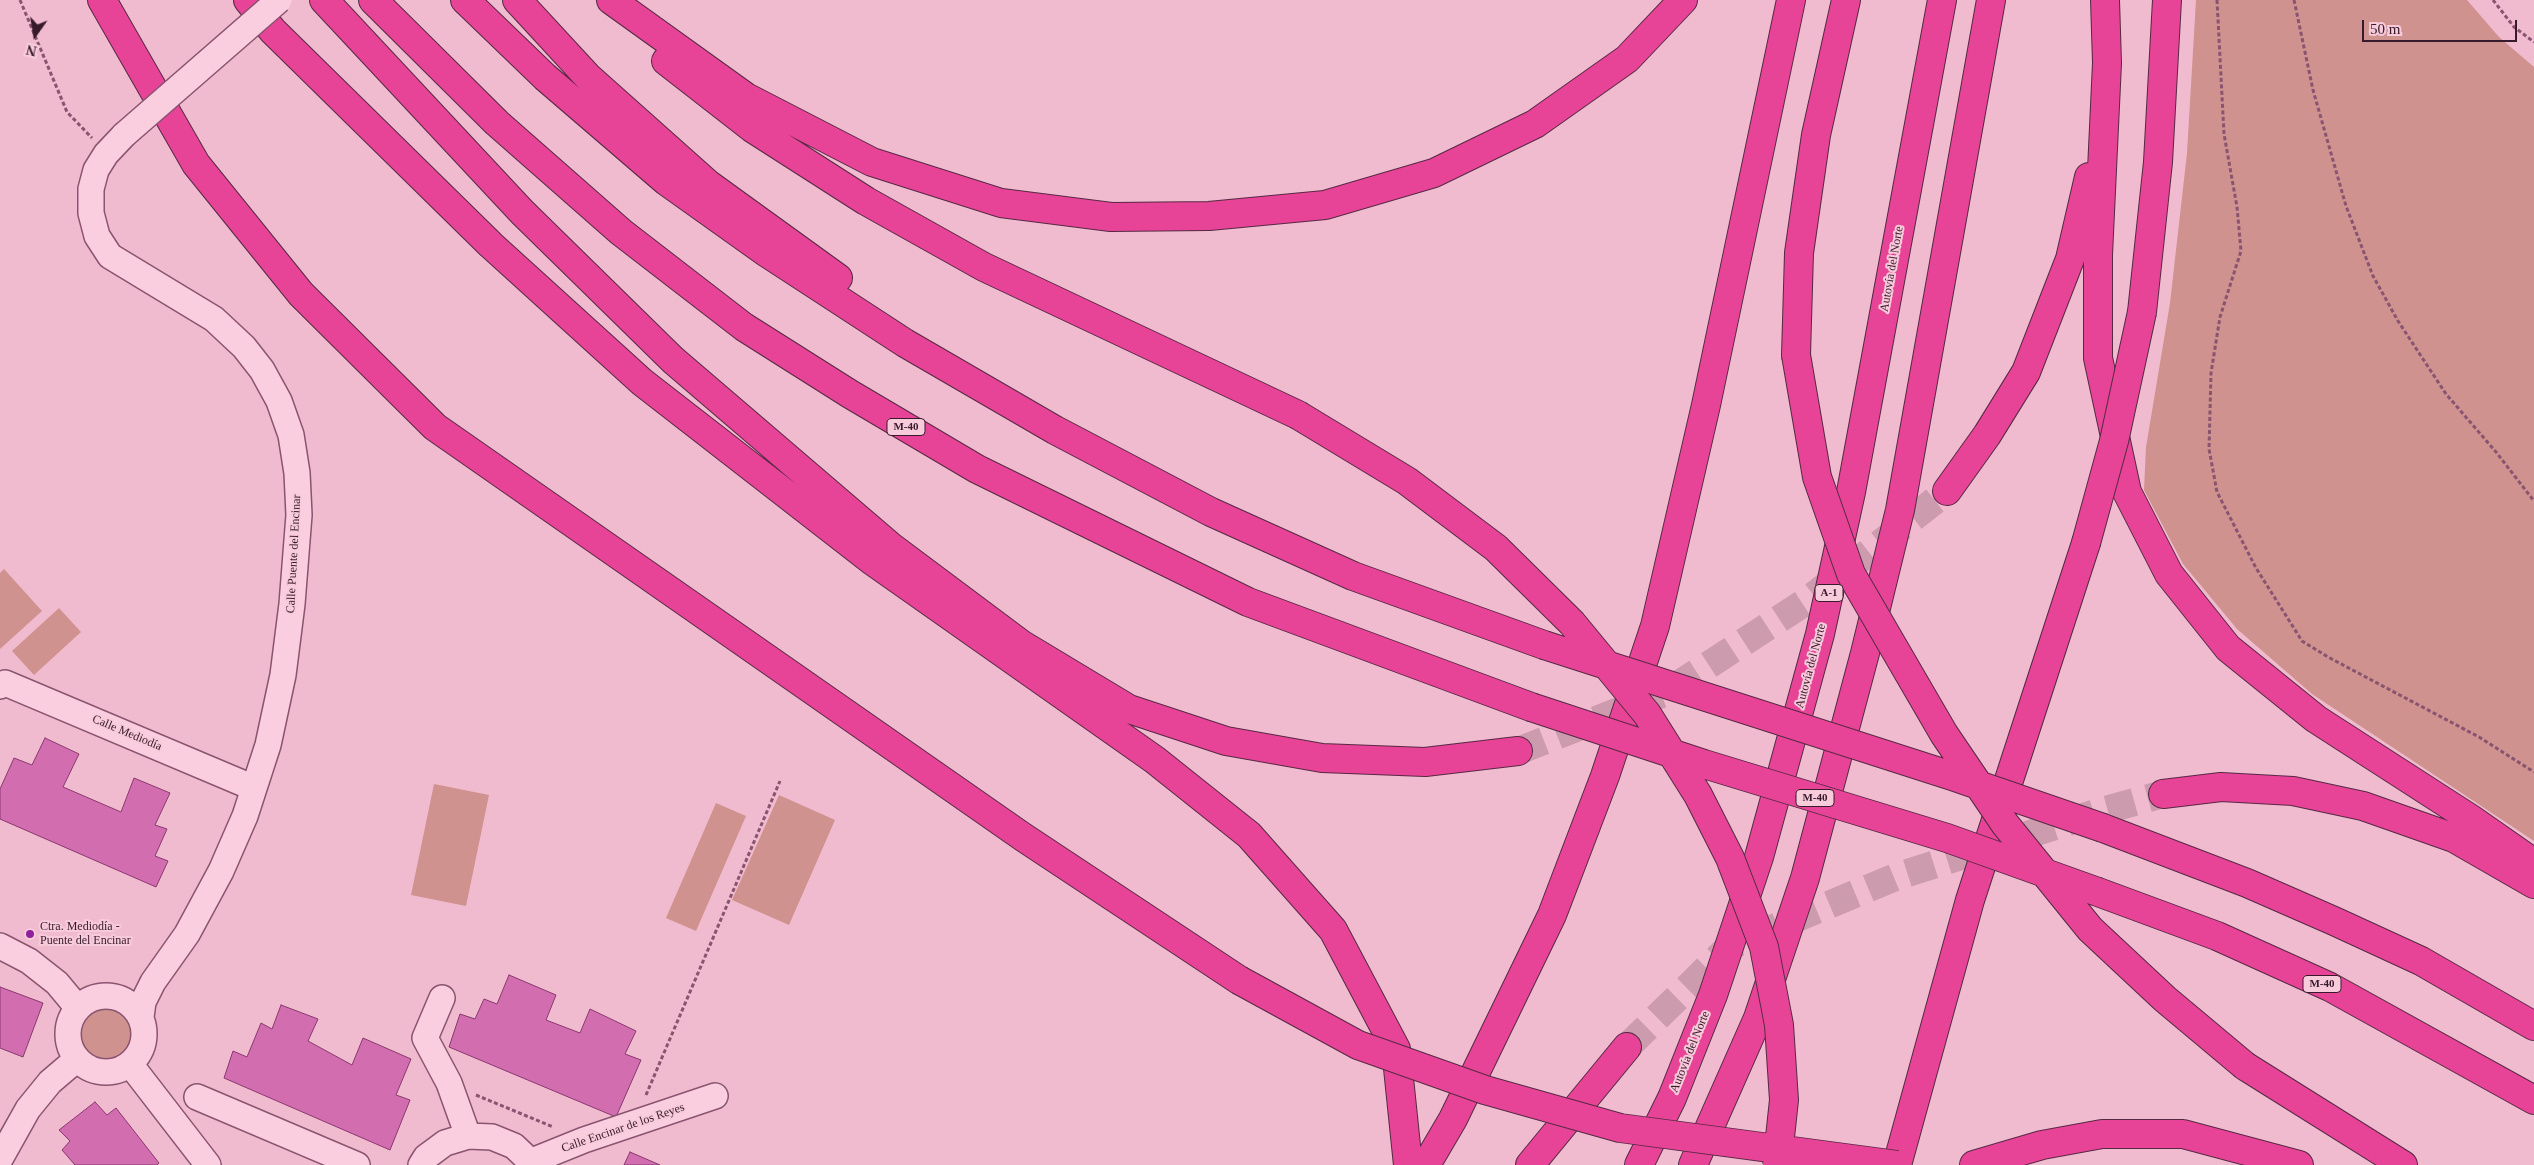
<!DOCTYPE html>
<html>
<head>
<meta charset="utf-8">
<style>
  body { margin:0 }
  #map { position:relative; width:2534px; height:1165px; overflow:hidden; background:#f1bbcf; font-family:"Times New Roman",serif }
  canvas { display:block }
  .north { position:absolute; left:10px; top:10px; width:50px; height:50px; -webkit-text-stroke:4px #f8cbdb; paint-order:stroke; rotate:193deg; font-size:14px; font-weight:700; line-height:20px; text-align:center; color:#371a2b }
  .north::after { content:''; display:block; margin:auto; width:18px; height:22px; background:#371a2b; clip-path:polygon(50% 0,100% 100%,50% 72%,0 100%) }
  .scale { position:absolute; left:2362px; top:20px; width:155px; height:22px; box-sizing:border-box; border:2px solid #371a2b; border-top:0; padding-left:6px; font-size:15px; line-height:18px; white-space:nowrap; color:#371a2b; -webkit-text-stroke:4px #f8cbdb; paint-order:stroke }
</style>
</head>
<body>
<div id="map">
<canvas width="2534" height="1165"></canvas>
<div class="north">N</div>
<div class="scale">50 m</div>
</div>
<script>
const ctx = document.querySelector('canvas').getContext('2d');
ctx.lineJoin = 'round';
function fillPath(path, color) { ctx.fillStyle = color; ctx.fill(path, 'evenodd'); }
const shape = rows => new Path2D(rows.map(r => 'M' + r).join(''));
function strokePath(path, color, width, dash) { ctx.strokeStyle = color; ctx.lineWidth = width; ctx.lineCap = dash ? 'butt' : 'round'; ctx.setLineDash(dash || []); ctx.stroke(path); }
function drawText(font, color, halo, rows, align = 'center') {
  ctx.font = font + ' "Times New Roman",serif'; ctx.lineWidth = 4; ctx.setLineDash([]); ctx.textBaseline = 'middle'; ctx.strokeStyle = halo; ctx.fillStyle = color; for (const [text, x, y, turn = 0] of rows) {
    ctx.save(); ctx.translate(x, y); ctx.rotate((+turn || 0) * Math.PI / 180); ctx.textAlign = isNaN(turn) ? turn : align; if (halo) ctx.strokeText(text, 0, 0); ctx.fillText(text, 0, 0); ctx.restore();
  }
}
fillPath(shape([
  [2196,0,2467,0,2499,37,2534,67,2534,841,2312,694,2237,629,2183,564,2144,490,2146,447,2170,303,2187,153],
  [4,569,42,611,0,649,0,573],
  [59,608,81,632,34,675,12,651],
  [434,784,489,795,466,906,411,895],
  [779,795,835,820,789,925,732,900],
  [716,803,746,816,696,931,666,918],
  '79 1033a28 28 0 1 1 56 0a28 28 0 1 1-56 0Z'
]), '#cf928f');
const building = shape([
  [45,738,79,754,63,787,121,812,134,778,170,793,155,825,167,829,155,856,168,861,156,887,0,819,0,789,14,758,32,765,45,738],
  [509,975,556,995,546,1020,580,1033,590,1009,636,1031,625,1054,641,1060,616,1117,449,1047,460,1014,475,1019,484,999,497,1004,509,975],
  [0,987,43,1003,23,1057,0,1048,0,987],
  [281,1005,318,1019,308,1041,352,1065,363,1038,411,1059,396,1095,410,1100,390,1150,224,1078,233,1051,247,1057,261,1023,272,1029,281,1005],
  [95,1102,107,1115,116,1108,159,1163,157,1165,75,1165,62,1150,70,1141,59,1130,95,1102],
  [630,1152,660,1165,624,1165,630,1152]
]);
fillPath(building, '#d26eaf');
strokePath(building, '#89386f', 1);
strokePath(shape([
  [1518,751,1667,692,1807,601,1947,491],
  [1627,1047,1730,946,1898,876,2102,811,2163,794]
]), '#cc9bae', 28, [28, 14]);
const minor = shape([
  [124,135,106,154,96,170,91,189,91,213,97,236,110,256,214,319,244,347,262,370,279,401,291,435,297,473,299,515,292,604,283,675,268,745,245,816,221,871,187,934,153,982,143,1002,141,1017],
  [0,686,5,683,254,788],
  [0,946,29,961,57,983,77,1007],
  '68 1034a38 38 0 1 1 76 0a38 38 0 1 1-76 0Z',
  [442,998,425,1038,449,1083,468,1136],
  [130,1064,208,1165],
  [197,1097,357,1165],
  [0,1159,28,1109,50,1082,77,1059],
  [532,1161,584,1140,715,1096],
  [421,1165,426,1157,445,1143,468,1136,492,1137,514,1146,534,1165]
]);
const highway = shape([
  [102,0,196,164,301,294,435,427,1023,837,1239,980],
  [248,0,273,31,491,245,642,382,871,560,1155,760,1249,835,1333,930,1396,1049,1408,1165],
  [324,0,522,212,673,360,890,546,1021,644,1129,709,1226,741,1322,758,1425,762,1518,751],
  [373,0,497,123,621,232,744,327,850,394,977,469,1248,602,1531,707],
  [465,0,545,77,666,181,767,253,905,343,1055,430,1211,512,1353,576,1544,645],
  [517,0,588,77,708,184,838,278],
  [611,0,746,97,872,162,1001,203,1111,217,1209,216,1325,205,1434,173,1535,124,1627,59,1683,0],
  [2105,0,2107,63,2098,255,2098,358,2127,492,2169,574,2228,648,2316,719,2471,819,2534,863],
  [666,61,752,128,866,201,984,267,1298,415],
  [2142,312,2158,162,2167,0],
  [1796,355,1799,253,1816,135,1846,0],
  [1947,491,1987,435,2026,372,2070,259,2089,177],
  [2163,794,2221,787,2293,791,2363,806,2454,838,2534,884],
  [2103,828,2247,883,2334,921,2421,961,2534,1026],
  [2098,892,2217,936,2330,987,2534,1100],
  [2245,1066,2403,1165],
  [1426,1165,1453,1119,1552,915,1605,776,1655,626,1706,405,1791,0],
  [1530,1165,1627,1047],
  [1639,1165,1672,1098,1713,995,1759,857,1820,634,1851,492,1942,0],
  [1693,1165,1758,1018,1805,878,1865,653,1900,510,1991,0],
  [1897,1165,1970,900,2086,543],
  [1974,1165,2042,1145,2102,1134,2183,1134,2299,1165]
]);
strokePath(minor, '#895470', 28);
strokePath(highway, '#562944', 30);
strokePath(shape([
  [20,0,67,112,92,138],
  [2217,0,2224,134,2237,207,2241,251,2220,317,2211,373,2209,449,2217,492,2256,568,2302,641,2328,657,2479,737,2534,772],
  [2294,0,2313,90,2346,206,2373,276,2398,321,2446,394,2496,452,2534,501],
  [2493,0,2514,27,2534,42],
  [476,1095,553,1127],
  [646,1095,780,781]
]), '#895470', 3, [4, 2.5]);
strokePath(minor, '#fbcedf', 25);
strokePath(highway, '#e84497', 28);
const minorBridge = shape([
  [124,135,279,0]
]);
const highwayBridge = shape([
  [1796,355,1817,477,1851,574,1944,734,2005,824,2090,929,2165,999,2245,1066],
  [1298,415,1407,481,1496,548,1572,623,1647,714,1698,795,1730,858,1764,947,1779,1025,1784,1100,1777,1165],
  [2086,543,2114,441,2142,312],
  [1544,645,1952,776,2103,828],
  [1531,707,1704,764,1947,838,2098,892],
  [1239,980,1358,1045,1485,1090,1620,1128,1897,1165]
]);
strokePath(minorBridge, '#895470', 28, []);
strokePath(highwayBridge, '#562944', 30, []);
strokePath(minorBridge, '#fbcedf', 25);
strokePath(highwayBridge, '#e84497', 28);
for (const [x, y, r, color] of [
  [30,934,5,"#92209c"]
]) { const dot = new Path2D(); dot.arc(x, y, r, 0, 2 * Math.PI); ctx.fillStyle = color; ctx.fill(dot); strokePath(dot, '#f8cbdb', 2); }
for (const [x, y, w] of [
  [906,427,38],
  [1829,593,28],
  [1815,798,38],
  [2322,984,38]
]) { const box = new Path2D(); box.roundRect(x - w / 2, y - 8.5, w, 17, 4); ctx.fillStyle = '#f8cbdb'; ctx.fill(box); strokePath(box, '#371a2b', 1); }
drawText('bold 11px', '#371a2b', null, [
  ["M-40",906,427],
  ["A-1",1829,593],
  ["M-40",1815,798],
  ["M-40",2322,984]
]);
drawText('12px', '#371a2b', '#f8cbdb', [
  ["Autovía del Norte",1892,269,-80],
  ["Calle Puente del Encinar",294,554,-87],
  ["Autovía del Norte",1811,666,-75],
  ["Calle Mediodía",127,733,23],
  ["Autovía del Norte",1690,1052,-68],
  ["Calle Encinar de los Reyes",623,1128,-19]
]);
drawText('12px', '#371a2b', '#f8cbdb', [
  ["Ctra. Mediodía -",40,927],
  ["Puente del Encinar",40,941]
], 'left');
</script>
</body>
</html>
